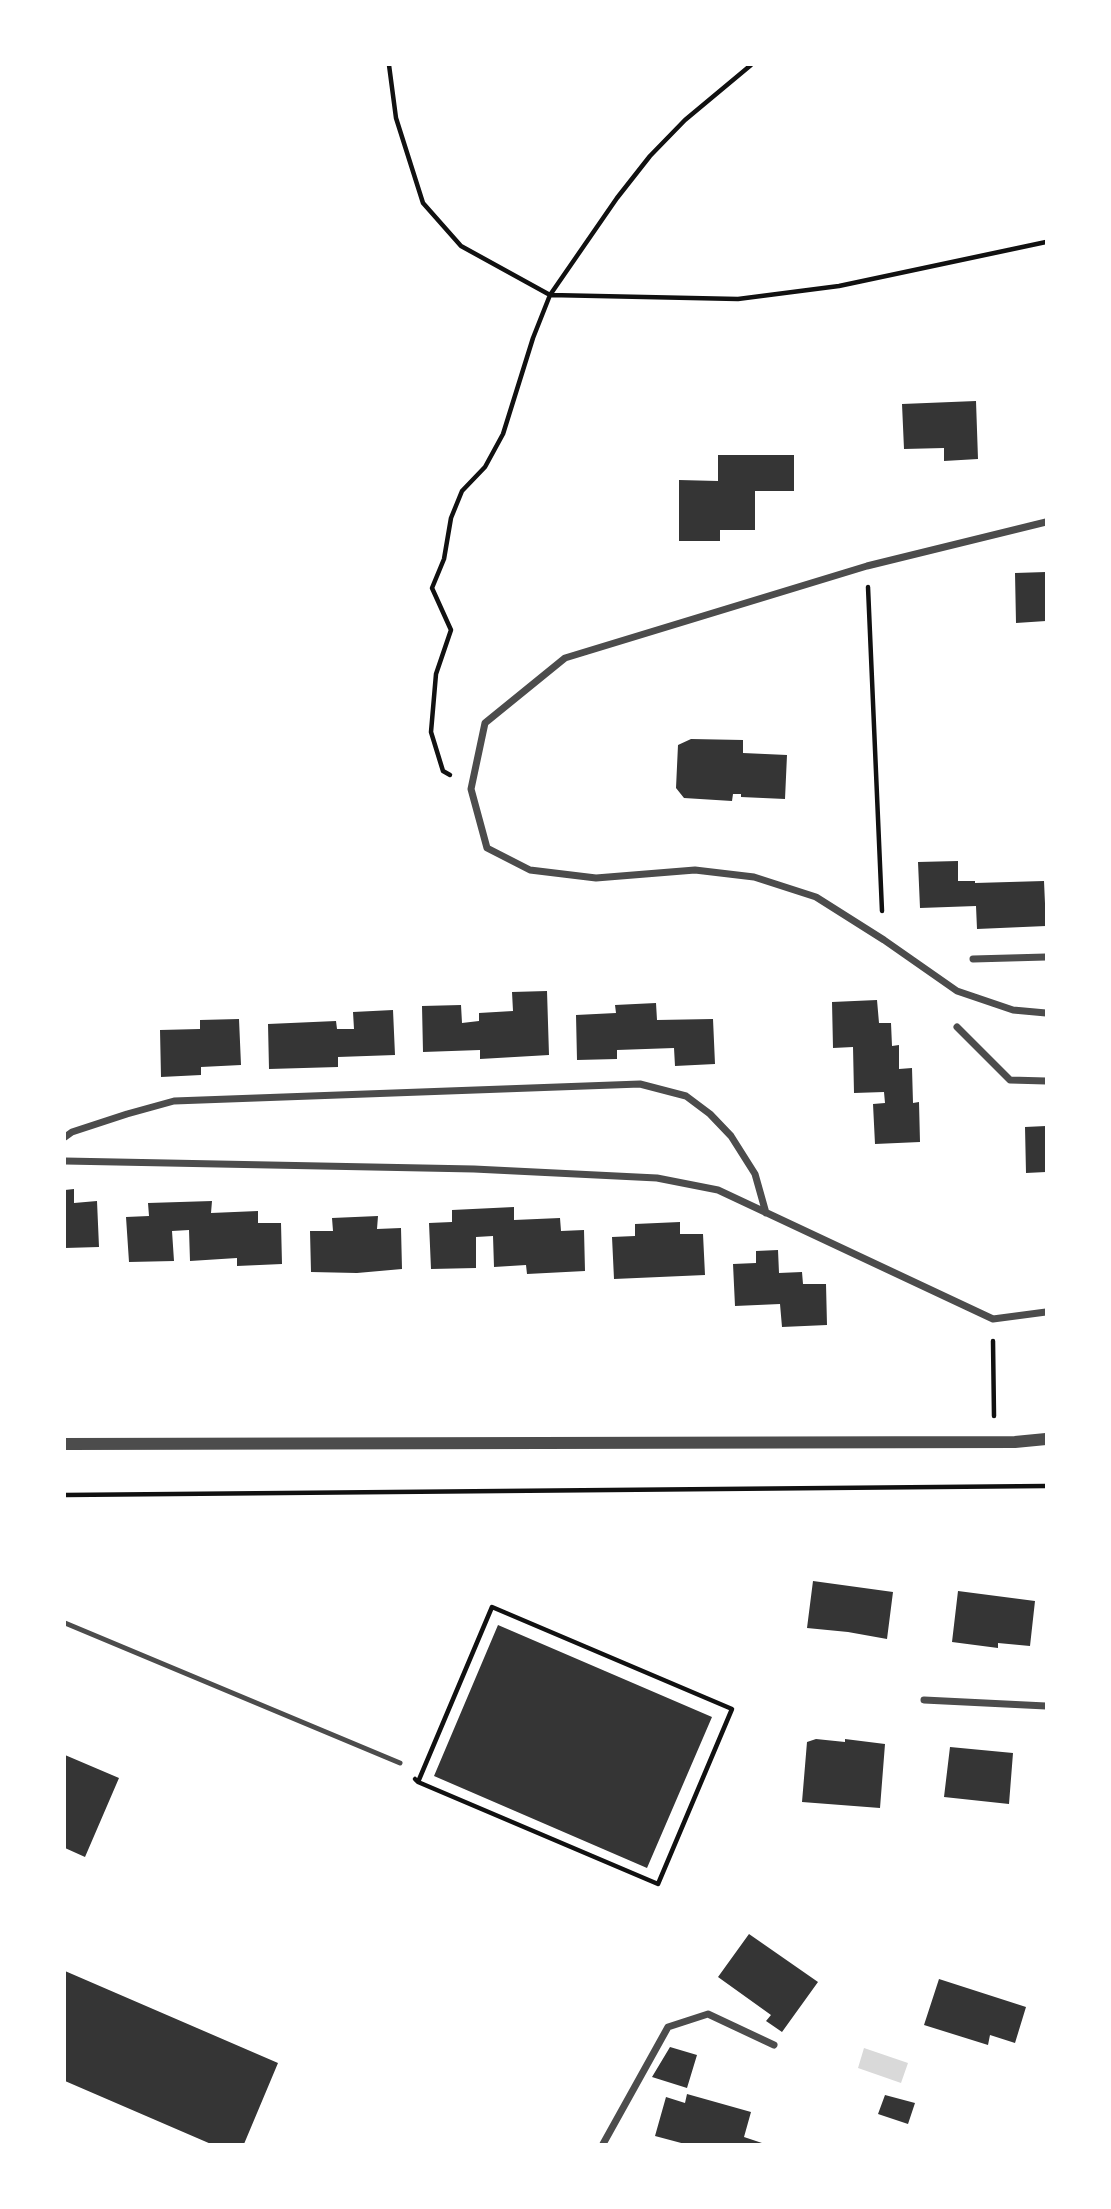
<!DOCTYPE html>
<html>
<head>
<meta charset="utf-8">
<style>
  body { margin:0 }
  #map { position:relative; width:1111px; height:2209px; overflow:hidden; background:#fff; font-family:"Exo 2",sans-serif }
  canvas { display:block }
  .frame { position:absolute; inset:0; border:66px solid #fff; pointer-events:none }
</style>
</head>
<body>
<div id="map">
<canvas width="1111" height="2209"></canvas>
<div class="frame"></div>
</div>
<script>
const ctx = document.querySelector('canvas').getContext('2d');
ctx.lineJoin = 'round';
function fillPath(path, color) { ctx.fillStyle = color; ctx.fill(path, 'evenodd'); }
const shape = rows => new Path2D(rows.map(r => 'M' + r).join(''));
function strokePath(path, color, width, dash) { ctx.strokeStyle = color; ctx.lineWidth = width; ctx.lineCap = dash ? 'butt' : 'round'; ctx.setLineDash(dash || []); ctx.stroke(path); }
fillPath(shape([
  [864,2048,908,2063,901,2083,858,2068]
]), '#d9d9d9');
fillPath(shape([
  [976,401,978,459,944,461,944,448,904,449,902,404],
  [718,455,794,455,794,491,755,491,755,530,720,530,720,541,679,541,679,480,718,481],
  [1046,572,1046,621,1016,623,1015,573],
  [691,739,743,740,743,753,787,755,785,799,741,797,741,794,733,794,732,801,684,798,676,788,678,745],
  [958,861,958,881,975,881,975,883,1044,881,1046,926,977,929,976,906,920,908,918,862],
  [547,991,549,1055,480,1059,480,1050,423,1052,422,1006,461,1005,462,1023,479,1021,479,1013,513,1011,512,992],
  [877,1000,879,1023,891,1023,892,1046,899,1045,899,1069,912,1068,913,1103,919,1102,920,1142,875,1144,873,1104,885,1103,884,1092,854,1093,853,1047,833,1048,832,1002],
  [656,1003,657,1020,713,1019,715,1064,675,1066,674,1048,617,1050,617,1059,577,1060,576,1015,616,1013,615,1005],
  [393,1010,395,1055,338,1057,338,1067,269,1069,268,1024,336,1021,337,1029,354,1029,353,1012],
  [239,1019,241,1065,201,1067,201,1075,161,1077,160,1030,200,1029,200,1020],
  [1046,1126,1046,1172,1026,1173,1025,1127],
  [74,1189,74,1203,97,1201,99,1247,65,1248,65,1190],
  [212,1201,211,1213,258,1211,258,1223,281,1223,282,1264,237,1266,237,1258,190,1261,189,1230,172,1231,174,1261,129,1262,126,1217,149,1216,148,1203],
  [514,1207,514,1220,560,1218,561,1231,584,1230,585,1271,527,1274,526,1265,494,1267,493,1236,476,1237,476,1268,431,1269,429,1223,452,1222,452,1210],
  [378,1216,377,1229,401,1228,402,1269,357,1273,311,1272,310,1231,333,1231,332,1218],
  [680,1222,680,1234,703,1234,705,1275,614,1279,612,1237,635,1236,635,1224],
  [778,1250,779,1273,802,1272,803,1284,826,1284,827,1325,782,1327,780,1304,735,1306,733,1264,756,1263,756,1251],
  [813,1581,893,1592,887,1639,848,1632,807,1628],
  [958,1591,1035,1601,1030,1646,998,1643,998,1648,952,1642],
  [498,1625,712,1717,647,1868,434,1776],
  [816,1739,845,1742,845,1739,885,1744,880,1808,802,1802,807,1742],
  [950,1747,1013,1753,1009,1804,944,1797],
  [65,1755,119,1778,85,1857,65,1848],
  [749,1934,818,1982,782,2032,766,2021,771,2015,718,1977],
  [65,1971,278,2063,244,2144,211,2144,65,2081],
  [939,1979,1026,2007,1015,2043,990,2035,988,2045,924,2025],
  [670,2047,697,2055,687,2088,652,2077],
  [687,2094,751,2112,744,2137,765,2144,685,2144,655,2136,666,2097,685,2103],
  [885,2095,915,2103,908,2124,878,2114]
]), '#353535');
strokePath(shape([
  [389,65,396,118,423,203,461,246,550,295,738,299,839,286,1046,242],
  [868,587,882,911],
  [450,775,443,771,431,732,436,674,451,630,432,588,444,559,451,518,462,491,485,467,503,434,533,338,550,295,617,198,650,156,685,120,751,65],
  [993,1341,994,1416],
  [65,1495,1046,1486],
  [415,1779,418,1782,658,1884,732,1709,492,1607,418,1782]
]), '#111', 4.5);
strokePath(shape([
  [65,1623,400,1763]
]), '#4c4c4c', 5);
strokePath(shape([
  [1046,522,867,566,565,658,485,723,471,789,487,848,530,870,596,878,695,870,754,877,816,897,884,940,957,991,1013,1010,1046,1013],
  [973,959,1046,957],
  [957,1027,1010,1080,1046,1081],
  [65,1137,72,1132,127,1114,174,1101,640,1084,686,1096,710,1114,731,1136,755,1174,766,1213],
  [65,1161,474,1169,657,1178,718,1190,993,1319,1046,1312],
  [924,1700,1046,1706],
  [603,2144,668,2027,708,2014,774,2045]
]), '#4c4c4c', 7);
strokePath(shape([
  [65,1444,1015,1442,1046,1439]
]), '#4c4c4c', 12);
</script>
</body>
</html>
